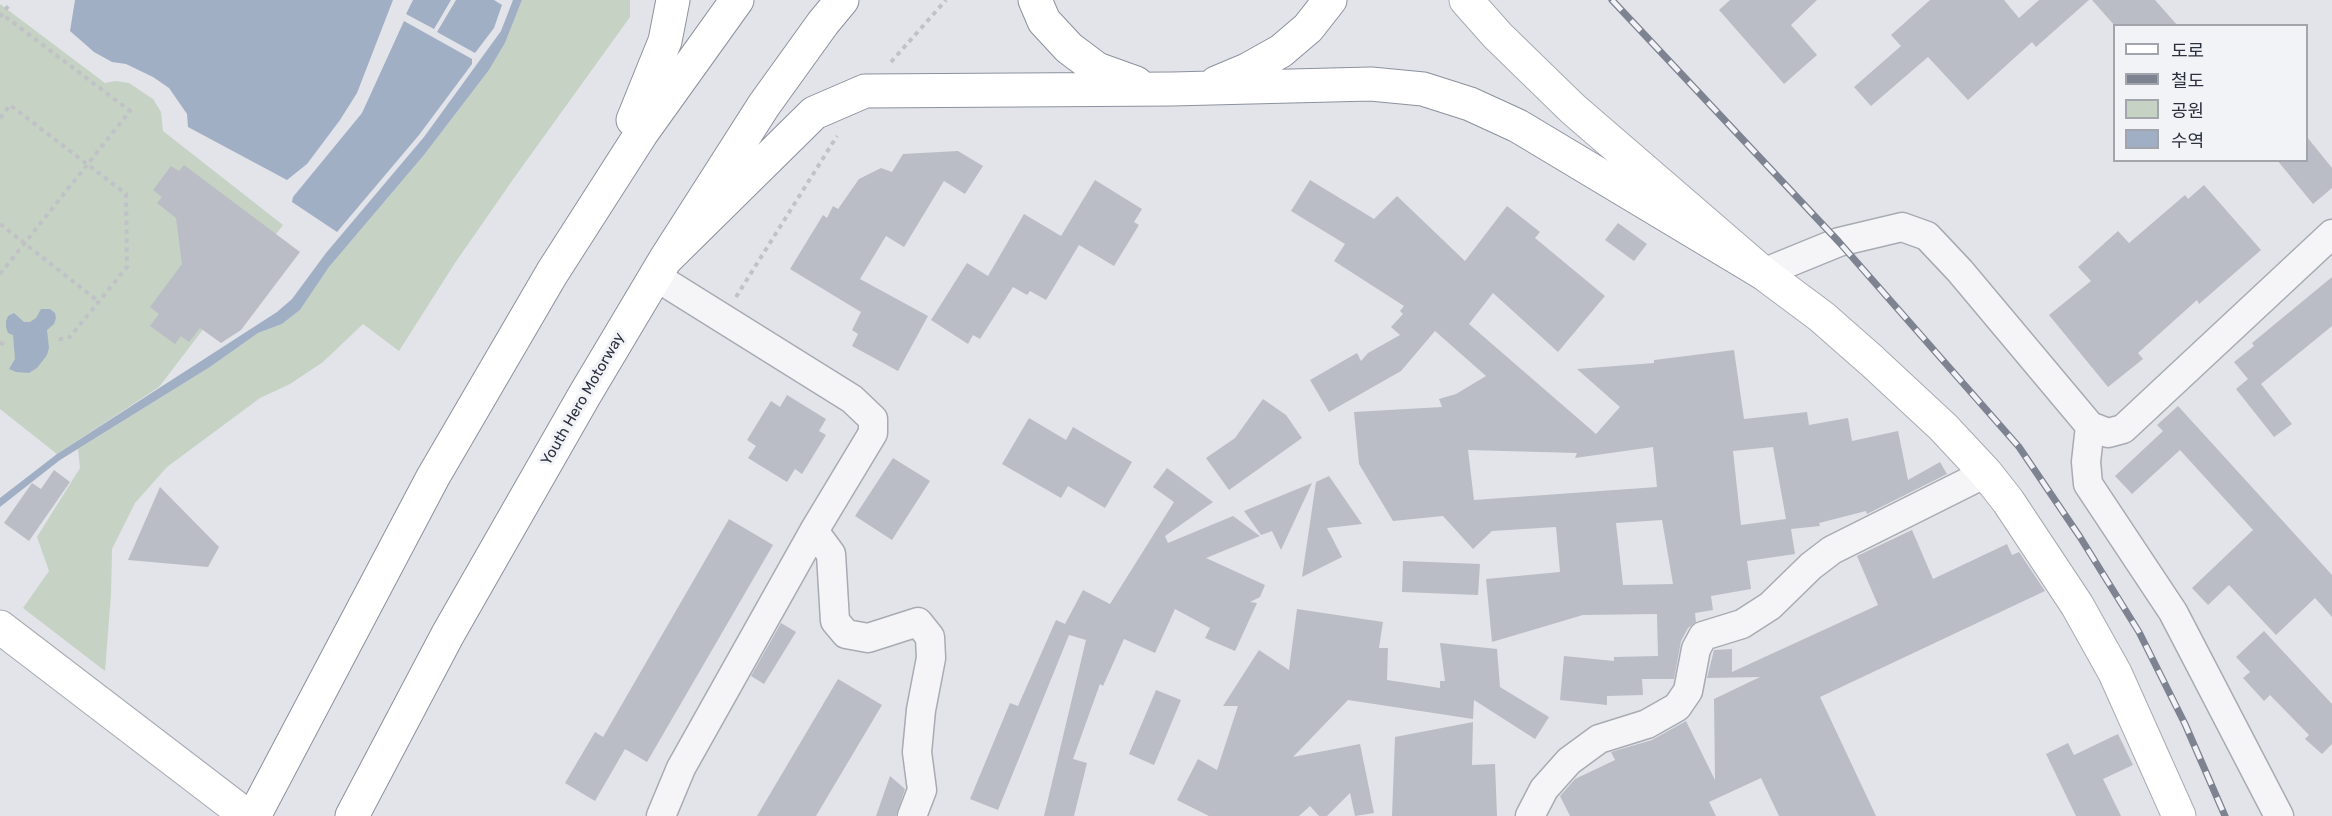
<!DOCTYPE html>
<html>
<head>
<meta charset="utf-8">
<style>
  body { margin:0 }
  #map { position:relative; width:2332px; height:816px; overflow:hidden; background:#e2e4e9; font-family:Rubik,"Noto Sans KR",sans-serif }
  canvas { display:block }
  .legend { position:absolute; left:2113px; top:24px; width:195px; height:138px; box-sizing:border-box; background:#f2f3f7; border:2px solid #a3a5ad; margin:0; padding:8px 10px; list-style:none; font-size:18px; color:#2c313f }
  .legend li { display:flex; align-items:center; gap:12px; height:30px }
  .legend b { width:30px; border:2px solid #a3a5ad }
</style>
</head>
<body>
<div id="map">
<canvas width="2332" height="816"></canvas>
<ul class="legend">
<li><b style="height:8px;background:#fff"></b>도로</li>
<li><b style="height:8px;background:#7d8391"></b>철도</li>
<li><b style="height:16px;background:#c6d2c4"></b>공원</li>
<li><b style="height:16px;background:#a1afc5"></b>수역</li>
</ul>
</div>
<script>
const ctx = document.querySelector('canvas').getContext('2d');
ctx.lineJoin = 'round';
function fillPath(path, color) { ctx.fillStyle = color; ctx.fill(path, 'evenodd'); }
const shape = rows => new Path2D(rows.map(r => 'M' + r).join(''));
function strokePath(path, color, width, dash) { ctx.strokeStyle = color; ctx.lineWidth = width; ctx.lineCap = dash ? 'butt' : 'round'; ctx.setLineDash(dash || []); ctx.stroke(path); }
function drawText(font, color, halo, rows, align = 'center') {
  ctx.font = font + ' Rubik,sans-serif'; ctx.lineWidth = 6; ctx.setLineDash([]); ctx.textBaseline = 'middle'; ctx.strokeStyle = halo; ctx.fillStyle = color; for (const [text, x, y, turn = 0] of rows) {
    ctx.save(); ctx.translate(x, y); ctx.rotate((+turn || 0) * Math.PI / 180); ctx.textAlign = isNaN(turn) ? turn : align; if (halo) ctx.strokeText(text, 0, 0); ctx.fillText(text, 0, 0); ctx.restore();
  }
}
fillPath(shape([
  [522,0,630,0,630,17,514,178,455,263,399,351,363,324,323,362,290,384,260,398,167,467,135,503,112,549,111,594,105,671,23,608,49,571,37,537,80,468,78,449,210,367,258,333,282,324,300,310,329,267,424,155,489,70,505,43],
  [0,4,105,83,116,81,129,83,153,99,161,112,163,131,283,225,159,387,57,454,0,409]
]), '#c6d2c4');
fillPath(shape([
  [75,0,393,0,357,93,340,120,307,164,287,180,188,127,187,114,169,88,153,77,126,64,112,62,94,52,70,31],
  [413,0,451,0,434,29,406,14],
  [456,0,494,0,502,5,494,28,475,53,437,32],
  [513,0,522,0,505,43,489,70,424,155,329,267,300,310,282,324,258,333,210,367,60,460,0,507,0,498,57,454,277,312,292,299,326,253,424,137,501,31],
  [404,21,472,59,472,64,419,135,337,232,292,202,293,197,362,113],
  [41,309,50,309,55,313,56,318,54,324,47,330,49,348,47,355,37,368,29,373,16,372,9,369,15,359,13,335,8,333,6,327,6,321,8,316,14,313,24,322,30,322,36,318]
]), '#a1afc5');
fillPath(shape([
  [1730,0,1817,0,1791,25,1817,55,1784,84,1719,10],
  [1930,0,2004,0,2019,18,2039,0,2089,0,2036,47,2032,42,1968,100,1928,57,1871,106,1854,87,1901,46,1891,35],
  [2092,0,2155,0,2178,26,2115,26],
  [2307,137,2332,168,2332,188,2313,204,2277,160,2307,160],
  [958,151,983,166,965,194,944,181,904,247,886,236,860,279,928,316,898,371,852,346,858,334,852,330,861,312,790,269,823,215,827,218,833,206,838,209,859,179,881,168,892,172,903,154],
  [184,165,300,252,241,330,221,343,200,328,189,342,181,336,175,344,150,326,159,314,150,307,182,264,176,218,157,203,162,197,153,190,171,166,179,171],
  [1095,180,1142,209,1134,222,1139,225,1114,266,1079,245,1046,300,1030,291,1027,295,1013,287,980,339,973,335,968,344,931,320,967,263,988,276,1024,214,1061,236],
  [1310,180,1374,219,1397,196,1465,261,1507,206,1540,232,1535,238,1605,296,1558,352,1493,293,1469,324,1596,434,1620,407,1577,369,1654,363,1654,360,1734,350,1744,419,1807,412,1809,425,1848,418,1852,441,1898,431,1908,480,1940,462,1947,474,1867,514,1866,511,1819,523,1820,526,1791,529,1795,554,1747,561,1751,589,1711,596,1713,610,1695,613,1696,622,1688,628,1681,641,1674,679,1642,679,1643,695,1607,696,1607,705,1560,700,1564,656,1614,661,1614,657,1658,656,1657,614,1583,615,1492,642,1486,579,1560,572,1556,527,1492,531,1473,549,1443,516,1393,521,1359,464,1354,412,1442,407,1439,399,1456,394,1486,376,1435,331,1401,371,1329,412,1310,380,1357,353,1361,361,1368,353,1400,335,1391,327,1403,314,1400,311,1404,306,1334,261,1345,244,1291,211],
  [1653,447,1657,487,1474,500,1468,450,1577,453,1575,458],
  [1773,447,1786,519,1741,525,1733,451],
  [1662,520,1673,584,1623,585,1616,523],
  [2204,185,2261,250,2199,304,2197,300,2138,353,2143,359,2108,387,2049,315,2091,281,2078,267,2118,231,2129,243,2185,195,2188,199],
  [1618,223,1647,244,1634,261,1605,240],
  [2332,277,2332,326,2261,384,2292,424,2274,437,2236,389,2248,379,2234,362,2254,346,2252,343],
  [787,395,826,419,819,431,826,435,802,474,795,469,787,482,748,458,756,446,747,440,771,401,780,407],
  [1263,399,1286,415,1302,438,1229,490,1206,458,1235,438],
  [2178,406,2332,575,2332,617,2315,598,2276,635,2229,585,2208,605,2192,588,2253,530,2180,450,2132,494,2115,476,2163,431,2157,425],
  [1029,418,1066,440,1073,427,1132,462,1105,508,1068,486,1061,498,1002,464],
  [893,458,930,481,892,540,855,516],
  [1167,468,1213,502,1165,536,1168,543,1233,516,1260,536,1206,558,1265,585,1260,597,1250,602,1257,603,1235,651,1205,638,1210,628,1175,609,1155,653,1124,639,1103,686,1100,684,1073,759,1087,763,1074,816,1044,816,1086,640,1069,635,998,810,970,799,1010,703,1018,706,1056,620,1065,624,1083,590,1110,604,1174,502,1153,487],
  [54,470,70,482,29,541,4,523,32,483,41,489],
  [1329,476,1362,524,1327,528,1342,557,1302,577,1316,482],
  [1312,483,1281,550,1272,531,1261,535,1244,511],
  [160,487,219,547,208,567,128,560],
  [729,519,773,545,647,762,625,749,595,801,565,783,595,732,603,737],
  [1912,530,1933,579,2007,544,2012,555,2019,552,2045,591,1820,697,1876,816,1779,816,1761,778,1709,802,1716,816,1570,816,1560,796,1575,779,1615,760,1611,752,1652,740,1686,721,1715,780,1714,699,1760,677,1707,678,1714,650,1732,649,1732,672,1878,605,1857,556],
  [1403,561,1480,564,1478,595,1402,592],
  [1297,609,1383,622,1379,648,1388,648,1387,680,1440,688,1440,681,1445,681,1440,643,1497,649,1500,687,1549,717,1535,739,1474,700,1473,719,1348,700,1293,757,1360,744,1374,813,1355,816,1350,793,1327,816,1319,816,1310,806,1299,816,1209,816,1177,800,1198,759,1217,770,1238,706,1223,706,1259,650,1289,670],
  [781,623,796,632,764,684,751,676],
  [2264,631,2332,704,2332,744,2322,754,2305,739,2309,735,2270,695,2264,701,2243,678,2250,672,2236,657],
  [838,679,882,705,816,816,757,816],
  [1156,690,1181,700,1154,765,1129,754],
  [1473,722,1472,765,1495,764,1497,816,1392,816,1395,737],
  [2118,734,2133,765,2103,779,2121,816,2076,816,2046,754,2068,743,2074,755],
  [890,776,905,789,896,816,876,816]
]), '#babdc5');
const street = shape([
  [1763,273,1839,242,1902,227,1927,236,1960,271,2090,426,2108,433,2123,429,2138,415,2332,234],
  [655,276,852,399,873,419,873,433,814,531,681,768,661,816],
  [2090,426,2086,462,2088,484,2173,612,2279,816],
  [814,531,831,554,835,621,846,634,868,638,918,622,930,637,931,658,921,710,917,752,922,790,912,816],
  [1530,816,1544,789,1569,761,1599,739,1647,724,1677,707,1688,691,1696,649,1703,636,1742,624,1770,606,1811,566,1832,550,1986,473]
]);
const secondary = shape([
  [1466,0,1498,36,1573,109,1763,273,1822,317,1872,361,1943,427,1986,473,2008,501,2077,605,2115,673,2179,816],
  [0,627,247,816]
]);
const highway = shape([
  [1035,0,1044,21,1069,48,1097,69,1136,83],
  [1216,83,1247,70,1281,51,1308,28,1330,0],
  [633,120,665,41,673,0],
  [665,260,814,113,865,91,1172,89,1371,84,1423,89,1470,104,1518,126,1763,273],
  [254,816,433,477,552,273,641,134,737,0],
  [352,816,448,634,584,396,665,260,764,105,823,23,842,0]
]);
strokePath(street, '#a8abb3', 31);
strokePath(secondary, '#a8abb3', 35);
strokePath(highway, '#8b919e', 35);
strokePath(shape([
  [0,17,9,5],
  [891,62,946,0],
  [0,118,10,105,126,194,127,267,70,337,56,340],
  [0,224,98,301],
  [0,274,130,111,2,14],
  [736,297,837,136],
  [0,343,8,345]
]), '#c1c2c8', 4, [4.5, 4.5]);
strokePath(street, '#f5f5f8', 28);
strokePath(secondary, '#fff', 33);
strokePath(highway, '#fff', 33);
const rail = shape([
  [1612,0,1839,242,2019,447,2080,537,2139,632,2185,724,2225,816]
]);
strokePath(rail, '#7d8391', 7);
strokePath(rail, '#f2f3f7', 4.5, [14]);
drawText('15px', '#2c313f', '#f2f3f7', [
  ["Youth Hero Motorway",583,399,-60]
]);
</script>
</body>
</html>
